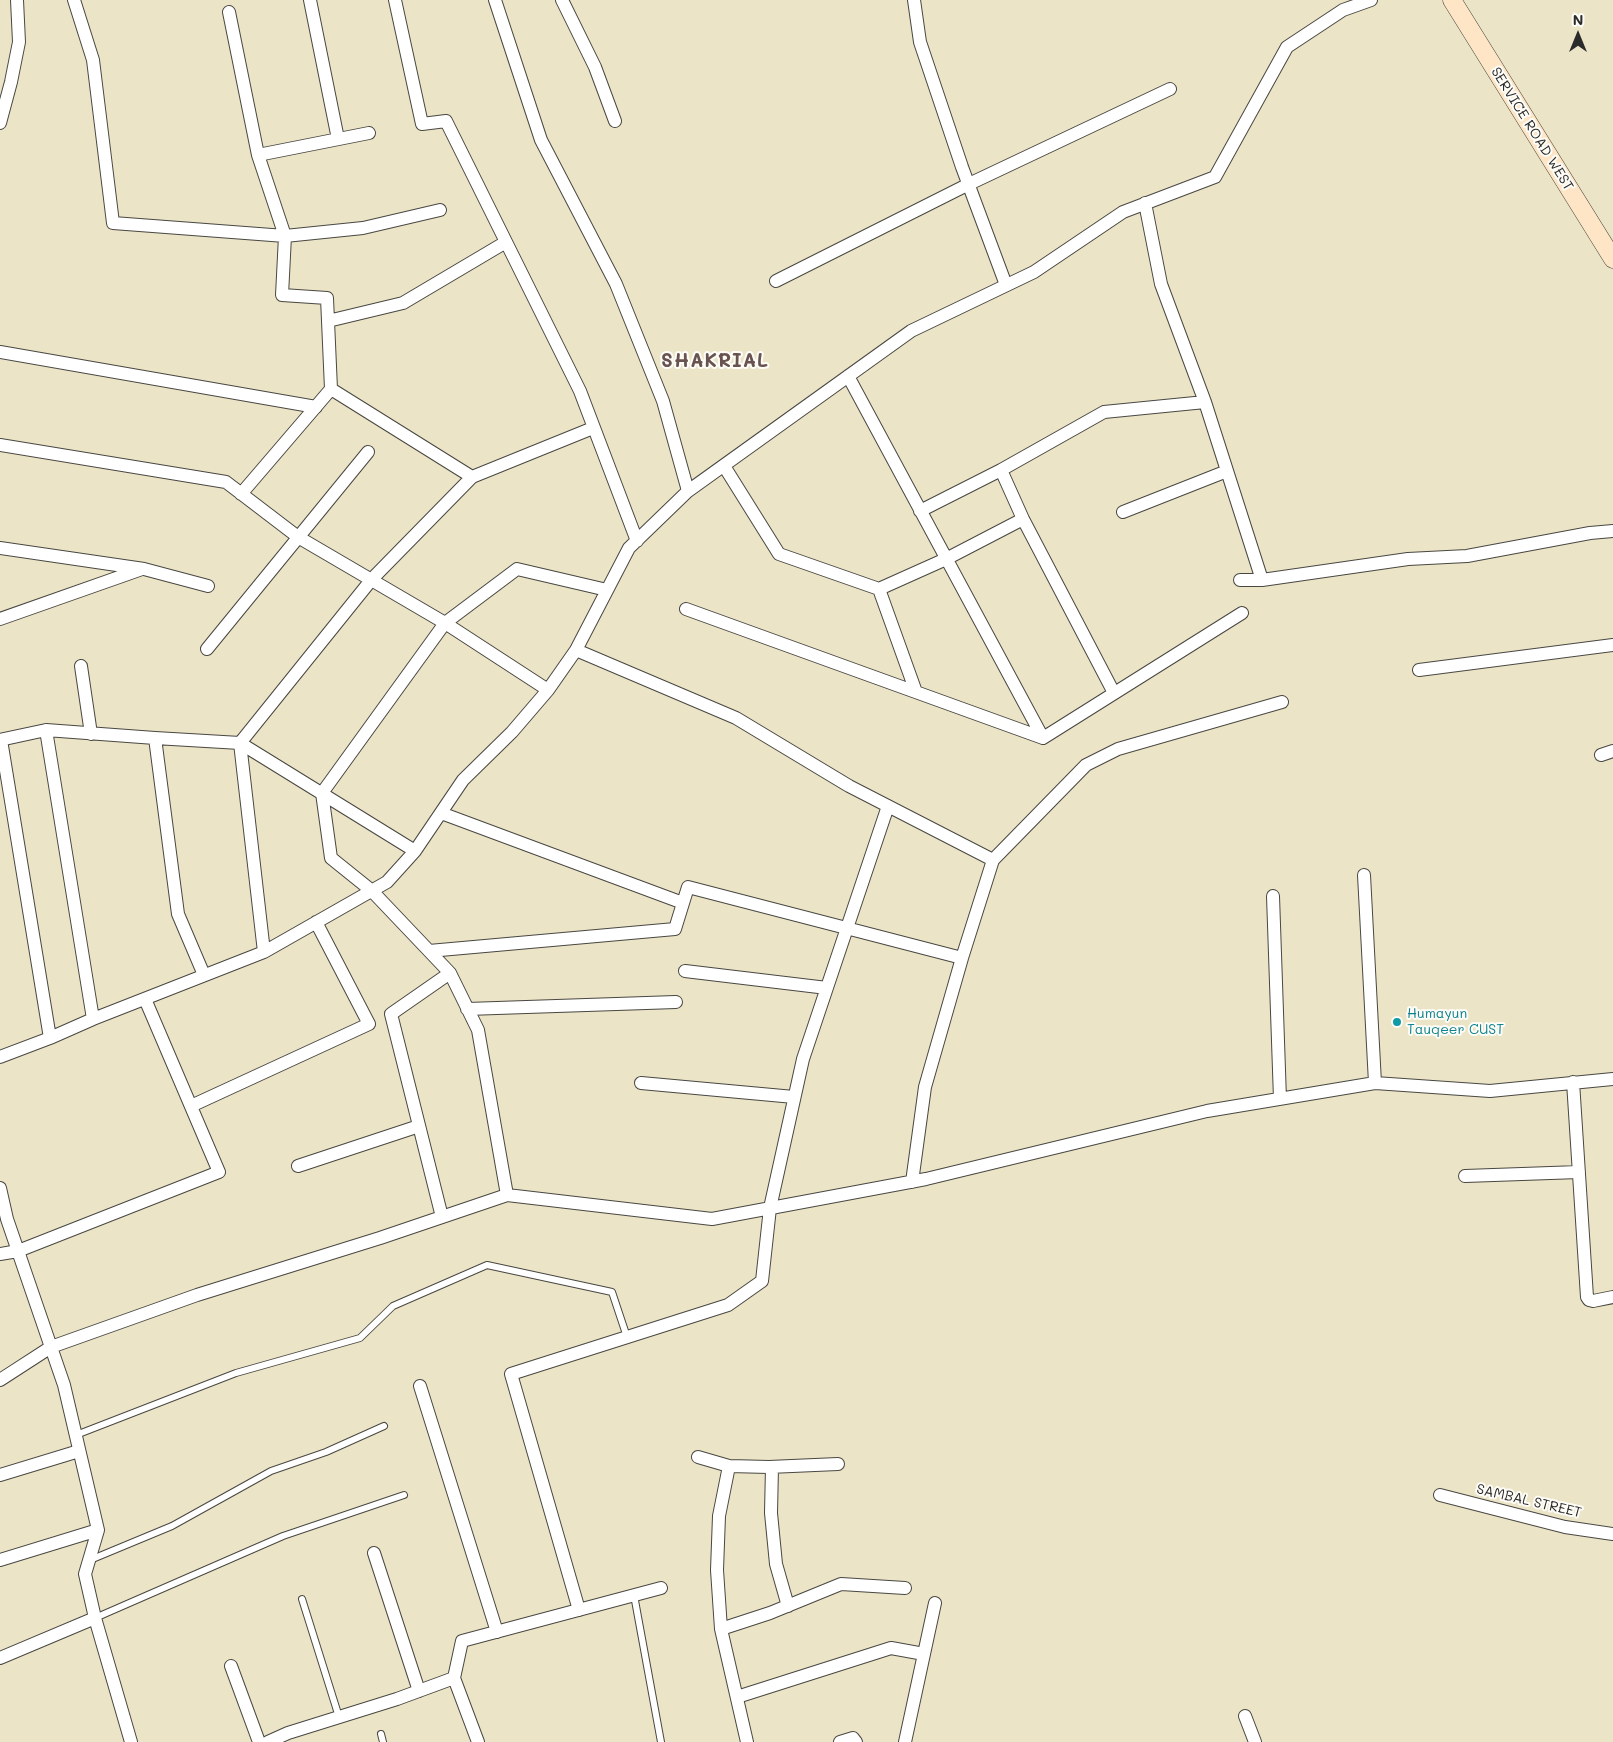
<!DOCTYPE html>
<html>
<head>
<meta charset="utf-8">
<style>
  body { margin:0 }
  #map { position:relative; width:1613px; height:1742px; overflow:hidden; background:#ece4c6; font-family:Mali,sans-serif }
  canvas { display:block }
  .north { position:absolute; left:1553px; top:10px; width:50px; height:50px; -webkit-text-stroke:4px #fdfcf7; paint-order:stroke; rotate:0deg; font-size:14px; font-weight:700; line-height:20px; text-align:center; color:#2b2b2b }
  .north::after { content:''; display:block; margin:auto; width:18px; height:22px; background:#2b2b2b; clip-path:polygon(50% 0,100% 100%,50% 72%,0 100%) }
</style>
</head>
<body>
<div id="map">
<canvas width="1613" height="1742"></canvas>
<div class="north">N</div>
</div>
<script>
const ctx = document.querySelector('canvas').getContext('2d');
ctx.lineJoin = 'round';
const shape = rows => new Path2D(rows.map(r => 'M' + r).join(''));
function strokePath(path, color, width, dash) { ctx.strokeStyle = color; ctx.lineWidth = width; ctx.lineCap = dash ? 'butt' : 'round'; ctx.setLineDash(dash || []); ctx.stroke(path); }
function drawText(font, color, halo, rows, align = 'center') {
  ctx.font = font + ' Mali,sans-serif'; ctx.lineWidth = 4; ctx.setLineDash([]); ctx.textBaseline = 'middle'; ctx.strokeStyle = halo; ctx.fillStyle = color; for (const [text, x, y, turn = 0] of rows) {
    ctx.save(); ctx.translate(x, y); ctx.rotate((+turn || 0) * Math.PI / 180); ctx.textAlign = isNaN(turn) ? turn : align; if (halo) ctx.strokeText(text, 0, 0); ctx.fillText(text, 0, 0); ctx.restore();
  }
}
const lane = shape([
  [76,1435,236,1373,360,1338,393,1306,487,1265,612,1292,627,1337],
  [90,1560,172,1526,271,1471,326,1452,384,1426],
  [634,1595,661,1742],
  [302,1599,339,1717],
  [95,1618,283,1536,404,1495],
  [381,1734,383,1742]
]);
const street = shape([
  [74,0,93,60,113,223,285,236,363,228,440,210],
  [310,0,338,139],
  [395,0,422,124,446,121,580,391,637,541],
  [495,0,541,140,616,284,663,401,688,491],
  [562,0,595,67,615,121],
  [914,0,920,42,962,167,1006,285],
  [229,12,258,155,285,236,282,295,327,298,331,389,241,494],
  [0,123,11,82,19,42,17,0],
  [258,155,369,133],
  [1145,203,1161,284,1205,402,1262,580],
  [776,281,969,184,1170,89],
  [328,321,403,303,506,242],
  [0,352,316,407],
  [848,376,1043,738],
  [331,389,472,477],
  [0,445,226,482,298,537,445,623,548,690],
  [724,466,779,554,879,589,946,559,1023,519],
  [1001,470,1023,519,1114,693],
  [920,511,1001,470,1104,412,1205,402],
  [1123,512,1227,471],
  [0,548,144,569,208,586],
  [1240,580,1262,580,1408,559,1467,556,1590,533,1613,531],
  [879,589,916,692],
  [686,609,1043,738],
  [0,619,142,569],
  [207,649,368,452],
  [576,650,736,718,849,786,993,860],
  [81,666,91,734],
  [1419,670,1613,645],
  [46,730,155,738,240,743,415,851],
  [155,738,178,914,204,975],
  [1043,738,1242,613],
  [0,740,46,730,93,1019],
  [1,740,50,1038],
  [1601,755,1613,751],
  [441,813,683,903],
  [1364,875,1375,1083],
  [1273,896,1280,1099],
  [429,951,675,929,688,887,962,958],
  [264,952,240,743,372,579,472,477,593,428],
  [685,971,827,988],
  [467,1009,676,1002],
  [0,1057,50,1038,93,1019,264,952,387,882,415,851,463,780,512,732,548,690,576,650,629,548,688,491,911,331,1034,272,1123,212,1215,177,1287,47,1343,10,1371,0],
  [1573,1082,1587,1297,1589,1300,1593,1301,1613,1297],
  [641,1083,794,1097],
  [191,1106,369,1024,316,922],
  [298,1166,419,1126],
  [1465,1176,1579,1172],
  [912,1182,925,1087,962,958,993,860,1086,765,1118,749,1282,702],
  [0,1188,7,1219,64,1385,98,1530,85,1574,95,1618,0,1658],
  [507,1195,478,1030,450,973,372,891,331,858,322,793,445,623,517,569,607,590],
  [442,1217,391,1014,450,973],
  [0,1254,18,1251,219,1172,145,999],
  [0,1380,51,1347,197,1295,380,1238,507,1195,712,1219,926,1179,1207,1111,1375,1083,1490,1091,1613,1079],
  [420,1386,497,1632],
  [698,1457,729,1466,769,1467,838,1464],
  [729,1466,719,1516,717,1570,721,1629,747,1742],
  [772,1467,771,1513,776,1564,788,1606],
  [0,1475,79,1451],
  [1440,1495,1565,1527,1613,1534],
  [374,1553,419,1691],
  [0,1560,98,1530],
  [579,1610,511,1374,728,1305,762,1281,770,1208,803,1059,888,806],
  [95,1618,131,1742],
  [721,1629,770,1613,841,1584,905,1588],
  [231,1666,259,1742],
  [737,1697,891,1648,924,1654],
  [1245,1716,1255,1742],
  [268,1742,288,1733,397,1699,454,1678],
  [478,1742,454,1678,462,1641,661,1588],
  [840,1742,853,1738,856,1742],
  [905,1742,935,1603]
]);
const secondary = shape([
  [1452,0,1613,259]
]);
strokePath(lane, '#484742', 8);
strokePath(street, '#484742', 14);
strokePath(secondary, '#484742', 19);
strokePath(lane, '#fff', 6);
strokePath(street, '#fff', 12);
strokePath(secondary, '#fde5c5', 18);
for (const [x, y, r, color] of [
  [1397,1022,5,"#0f9aa8"]
]) { const dot = new Path2D(); dot.arc(x, y, r, 0, 2 * Math.PI); ctx.fillStyle = color; ctx.fill(dot); strokePath(dot, '#fdfcf7', 2); }
drawText('14px', '#2b2b2b', '#fdfcf7', [
  ["SERVICE ROAD WEST",1532,129,58],
  ["SAMBAL STREET",1529,1501,13]
]);
drawText('14px', '#0d838f', '#fdfcf7', [
  ["Humayun",1407,1014],
  ["Tauqeer CUST",1407,1030]
], 'left');
ctx.letterSpacing = '1px';
drawText('bold 19px', '#685351', '#fdfcf7', [
  ["SHAKRIAL",715,361]
]);
ctx.letterSpacing = '0px';
</script>
</body>
</html>
